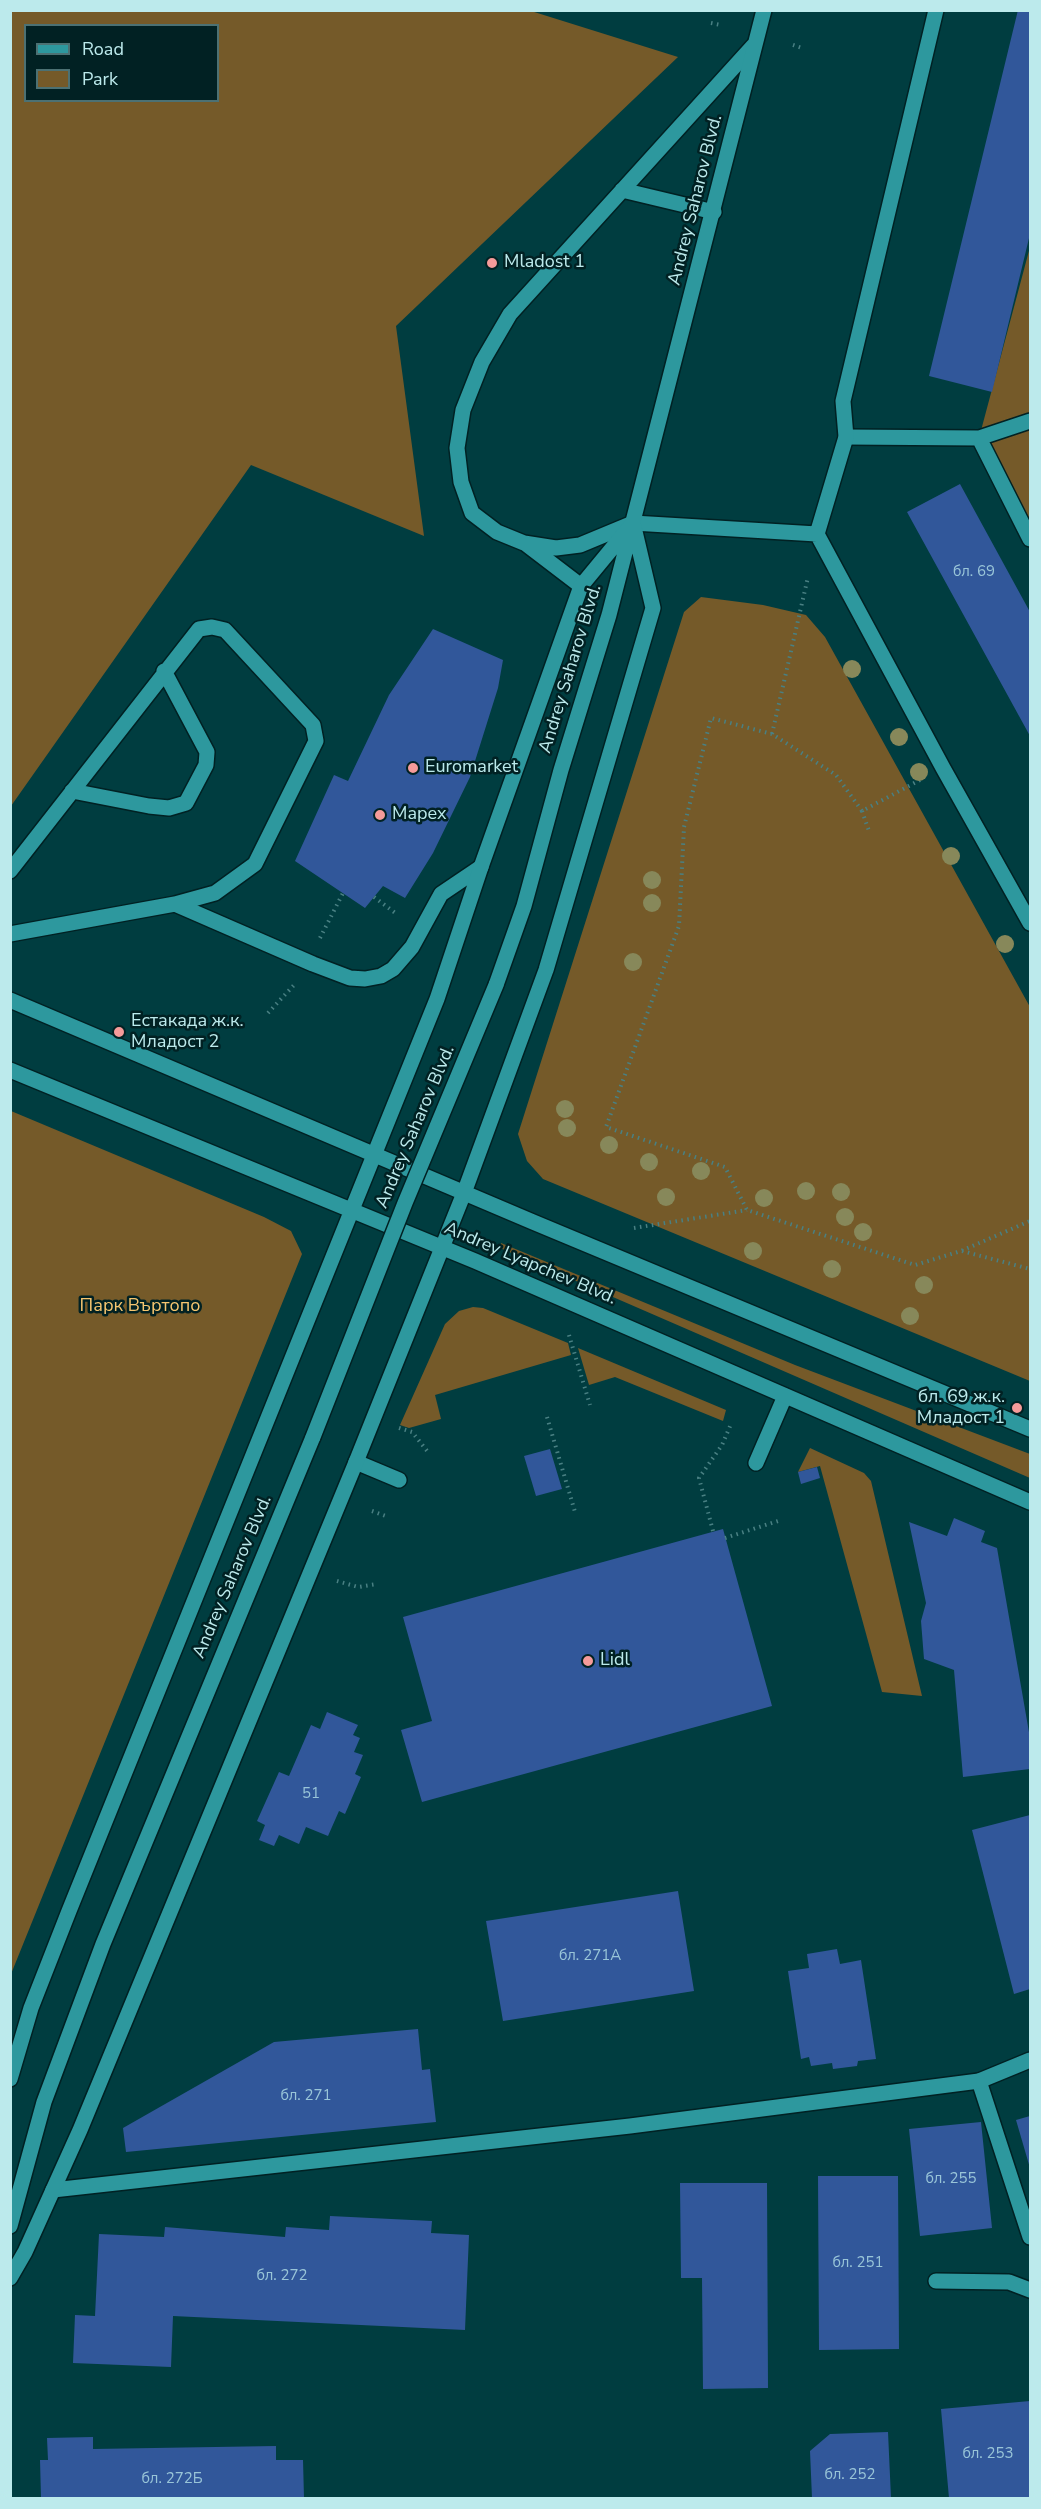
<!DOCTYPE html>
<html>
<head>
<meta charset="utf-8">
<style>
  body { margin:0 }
  #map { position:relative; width:1041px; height:2509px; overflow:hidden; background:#003d40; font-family:"Nunito Sans",sans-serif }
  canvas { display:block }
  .frame { position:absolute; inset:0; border:12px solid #bceaec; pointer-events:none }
  .legend { position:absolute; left:24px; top:24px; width:195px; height:78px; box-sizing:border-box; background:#012123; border:2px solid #4c7173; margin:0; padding:8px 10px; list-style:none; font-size:18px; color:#bceaec }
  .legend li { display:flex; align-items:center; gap:12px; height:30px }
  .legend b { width:30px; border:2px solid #4c7173 }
</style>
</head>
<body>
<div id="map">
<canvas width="1041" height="2509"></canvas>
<div class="frame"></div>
<ul class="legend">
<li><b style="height:8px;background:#2d989e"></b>Road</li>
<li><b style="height:16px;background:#755a29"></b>Park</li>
</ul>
</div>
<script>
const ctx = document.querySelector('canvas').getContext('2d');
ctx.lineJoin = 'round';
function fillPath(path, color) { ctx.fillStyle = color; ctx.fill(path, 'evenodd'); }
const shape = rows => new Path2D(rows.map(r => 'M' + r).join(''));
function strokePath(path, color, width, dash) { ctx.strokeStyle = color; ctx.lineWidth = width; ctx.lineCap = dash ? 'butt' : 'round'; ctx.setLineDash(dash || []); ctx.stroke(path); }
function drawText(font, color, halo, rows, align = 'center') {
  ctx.font = font + ' "Nunito Sans",sans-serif'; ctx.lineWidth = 5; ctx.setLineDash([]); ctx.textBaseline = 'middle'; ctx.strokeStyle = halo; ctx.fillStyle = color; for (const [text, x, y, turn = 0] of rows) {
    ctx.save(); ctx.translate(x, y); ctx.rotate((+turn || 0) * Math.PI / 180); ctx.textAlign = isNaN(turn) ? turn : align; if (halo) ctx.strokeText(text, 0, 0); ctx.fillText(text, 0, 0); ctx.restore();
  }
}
fillPath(shape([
  [11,10,531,11,678,57,396,326,424,536,251,465,11,806],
  [26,26,218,26,218,100,26,100],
  [1030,247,1030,539,979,438],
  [701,597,763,605,806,615,825,637,1030,1007,1030,1381,543,1179,527,1161,518,1134,684,612],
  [11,1111,264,1217,291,1231,302,1254,11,1974],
  [501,1243,795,1365,1030,1454,1030,1478,500,1248],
  [473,1307,483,1308,568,1343,571,1355,435,1395,441,1419,409,1428,400,1425,445,1324,459,1311],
  [578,1348,726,1410,723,1421,615,1377,589,1385],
  [810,1448,864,1473,871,1481,922,1696,882,1692,820,1466,798,1472]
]), '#755a29');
fillPath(shape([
  [1018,10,1030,10,1030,234,992,392,929,376],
  [960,484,1030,612,1030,736,907,512],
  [433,629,503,660,498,688,470,777,433,853,405,898,383,886,365,908,295,861,334,775,348,781,389,695],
  [550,1449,562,1489,536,1496,524,1456],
  [817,1467,820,1478,801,1484,798,1472],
  [954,1518,985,1531,981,1542,997,1548,1030,1738,1030,1769,963,1777,954,1670,924,1659,921,1621,926,1603,909,1522,947,1536],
  [723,1529,772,1706,422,1802,401,1730,432,1721,403,1617],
  [327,1712,358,1725,353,1735,360,1738,354,1752,363,1755,355,1774,361,1777,345,1814,339,1811,328,1836,306,1827,299,1844,279,1835,274,1846,259,1840,265,1825,257,1821,279,1772,289,1776,311,1725,320,1729],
  [1030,1815,1030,1989,1014,1994,972,1830],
  [678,1891,694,1991,503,2021,486,1921],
  [837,1949,840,1964,861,1960,876,2059,858,2061,857,2066,833,2069,832,2063,811,2066,809,2057,801,2059,788,1971,809,1968,807,1954],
  [418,2029,422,2070,430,2069,436,2122,126,2152,123,2128,274,2042],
  [1030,2116,1030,2168,1016,2120],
  [981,2122,992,2228,920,2236,909,2129],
  [818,2176,898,2176,899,2349,819,2350],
  [680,2183,767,2183,768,2388,703,2389,702,2278,681,2278],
  [330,2216,432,2221,431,2233,469,2235,465,2330,173,2316,171,2367,73,2363,75,2315,95,2316,99,2234,164,2237,165,2227,285,2237,286,2227,329,2230],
  [1030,2401,1030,2498,949,2498,941,2409],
  [888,2432,891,2498,812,2498,810,2451,830,2434],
  [93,2437,93,2449,276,2446,276,2460,303,2460,304,2498,41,2498,40,2460,48,2460,47,2438]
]), '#31579a');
const lane = shape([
  [622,190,714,212],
  [846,437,979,438,1030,421],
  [979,438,1030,539],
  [633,523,580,545,556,548,524,543,497,532,472,513,461,482,457,448,463,410,482,362,510,314,753,46],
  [526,544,581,586],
  [72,791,149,806,169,808,186,803,206,765,207,752,164,671],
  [10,871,199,629,212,627,225,630,313,725,316,741,255,864,215,893,175,904],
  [10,934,175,904,313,964,350,978,365,979,381,976,393,969,412,947,441,894,481,867],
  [356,1462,399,1480],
  [756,1463,785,1396],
  [979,2081,1030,2237],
  [936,2281,1009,2282,1030,2290]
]);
const street = shape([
  [936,10,843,401,846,437,817,534,943,768,1030,923],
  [633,523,817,534],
  [53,2190,630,2126,979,2081,1030,2060]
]);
const secondary = shape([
  [496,985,524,906,561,770,609,615,764,10],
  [10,1000,533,1222,1030,1429],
  [10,1070,475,1261,1030,1502],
  [10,2079,31,2008,69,1911,437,999,481,867,581,586,633,523],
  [10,2226,44,2102,103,1944,313,1437],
  [10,2278,25,2252,80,2130,356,1462,464,1193,546,970,653,608,633,523]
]);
strokePath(lane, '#012123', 18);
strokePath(street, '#012123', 18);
strokePath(secondary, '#012123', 18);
strokePath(shape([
  [711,23,721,25],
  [793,45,802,48],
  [772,734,808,577],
  [920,780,862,811,836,775,772,734,711,718,684,827,679,926,606,1127,725,1167,747,1210,915,1265,961,1251,1030,1221],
  [862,811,869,831],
  [374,897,398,915],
  [320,938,343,893],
  [268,1013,294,985],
  [634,1228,747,1210],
  [962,1251,1030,1269],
  [569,1335,590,1405],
  [547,1417,575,1512],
  [399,1428,412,1432,428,1452],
  [372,1511,386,1516],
  [713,1531,699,1478,722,1445,731,1424],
  [725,1538,778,1521],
  [337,1581,358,1587,377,1584]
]), '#498083', 4, [1.5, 4.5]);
strokePath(lane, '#2d989e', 15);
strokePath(street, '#2d989e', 15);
strokePath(secondary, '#2d989e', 15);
const secondaryBridge = shape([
  [313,1437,405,1203,496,985]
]);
strokePath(secondaryBridge, '#012123', 18, []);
strokePath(secondaryBridge, '#2d989e', 15);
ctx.fillStyle = '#87885a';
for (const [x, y] of [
  [852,669],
  [899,737],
  [919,772],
  [951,856],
  [652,880],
  [652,903],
  [1005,944],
  [633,962],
  [565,1109],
  [567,1128],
  [609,1145],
  [649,1162],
  [701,1171],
  [806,1191],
  [841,1192],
  [666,1197],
  [764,1198],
  [845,1217],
  [863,1232],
  [753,1251],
  [832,1269],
  [924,1285],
  [910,1316]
]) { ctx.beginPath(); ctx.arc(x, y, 9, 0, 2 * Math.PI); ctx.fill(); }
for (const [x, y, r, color] of [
  [492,263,6,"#f59b9a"],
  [413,768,6,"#f59b9a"],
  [380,815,6,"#f59b9a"],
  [119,1032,6,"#f59b9a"],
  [1017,1408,6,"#f59b9a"],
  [588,1661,6,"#f59b9a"]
]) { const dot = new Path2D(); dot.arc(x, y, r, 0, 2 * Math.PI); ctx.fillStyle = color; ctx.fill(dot); strokePath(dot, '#012123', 2); }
drawText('15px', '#99c5d8', null, [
  ["бл. 69",974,572],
  ["51",311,1794],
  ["бл. 271А",590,1956],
  ["бл. 271",306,2096],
  ["бл. 255",951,2179],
  ["бл. 251",858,2263],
  ["бл. 272",282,2276],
  ["бл. 253",988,2454],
  ["бл. 252",850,2475],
  ["бл. 272Б",172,2479]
]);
drawText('18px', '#bceaec', '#012123', [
  ["Andrey Saharov Blvd.",696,200,-76],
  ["Andrey Saharov Blvd.",571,669,-73],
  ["Andrey Saharov Blvd.",416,1127,-67],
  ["Andrey Lyapchev Blvd.",530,1264,23],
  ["Andrey Saharov Blvd.",233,1577,-67]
]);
drawText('18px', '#bceaec', '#012123', [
  ["Mladost 1",504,263],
  ["Euromarket",425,768],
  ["Mapex",392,815],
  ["Естакада ж.к.",131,1022],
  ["Младост 2",131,1043],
  ["бл. 69 ж.к.",1005,1398,"right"],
  ["Младост 1",1005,1419,"right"],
  ["Lidl",600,1661]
], 'left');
drawText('18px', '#f6c670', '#012123', [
  ["Парк Въртопо",140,1307]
]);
</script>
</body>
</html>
